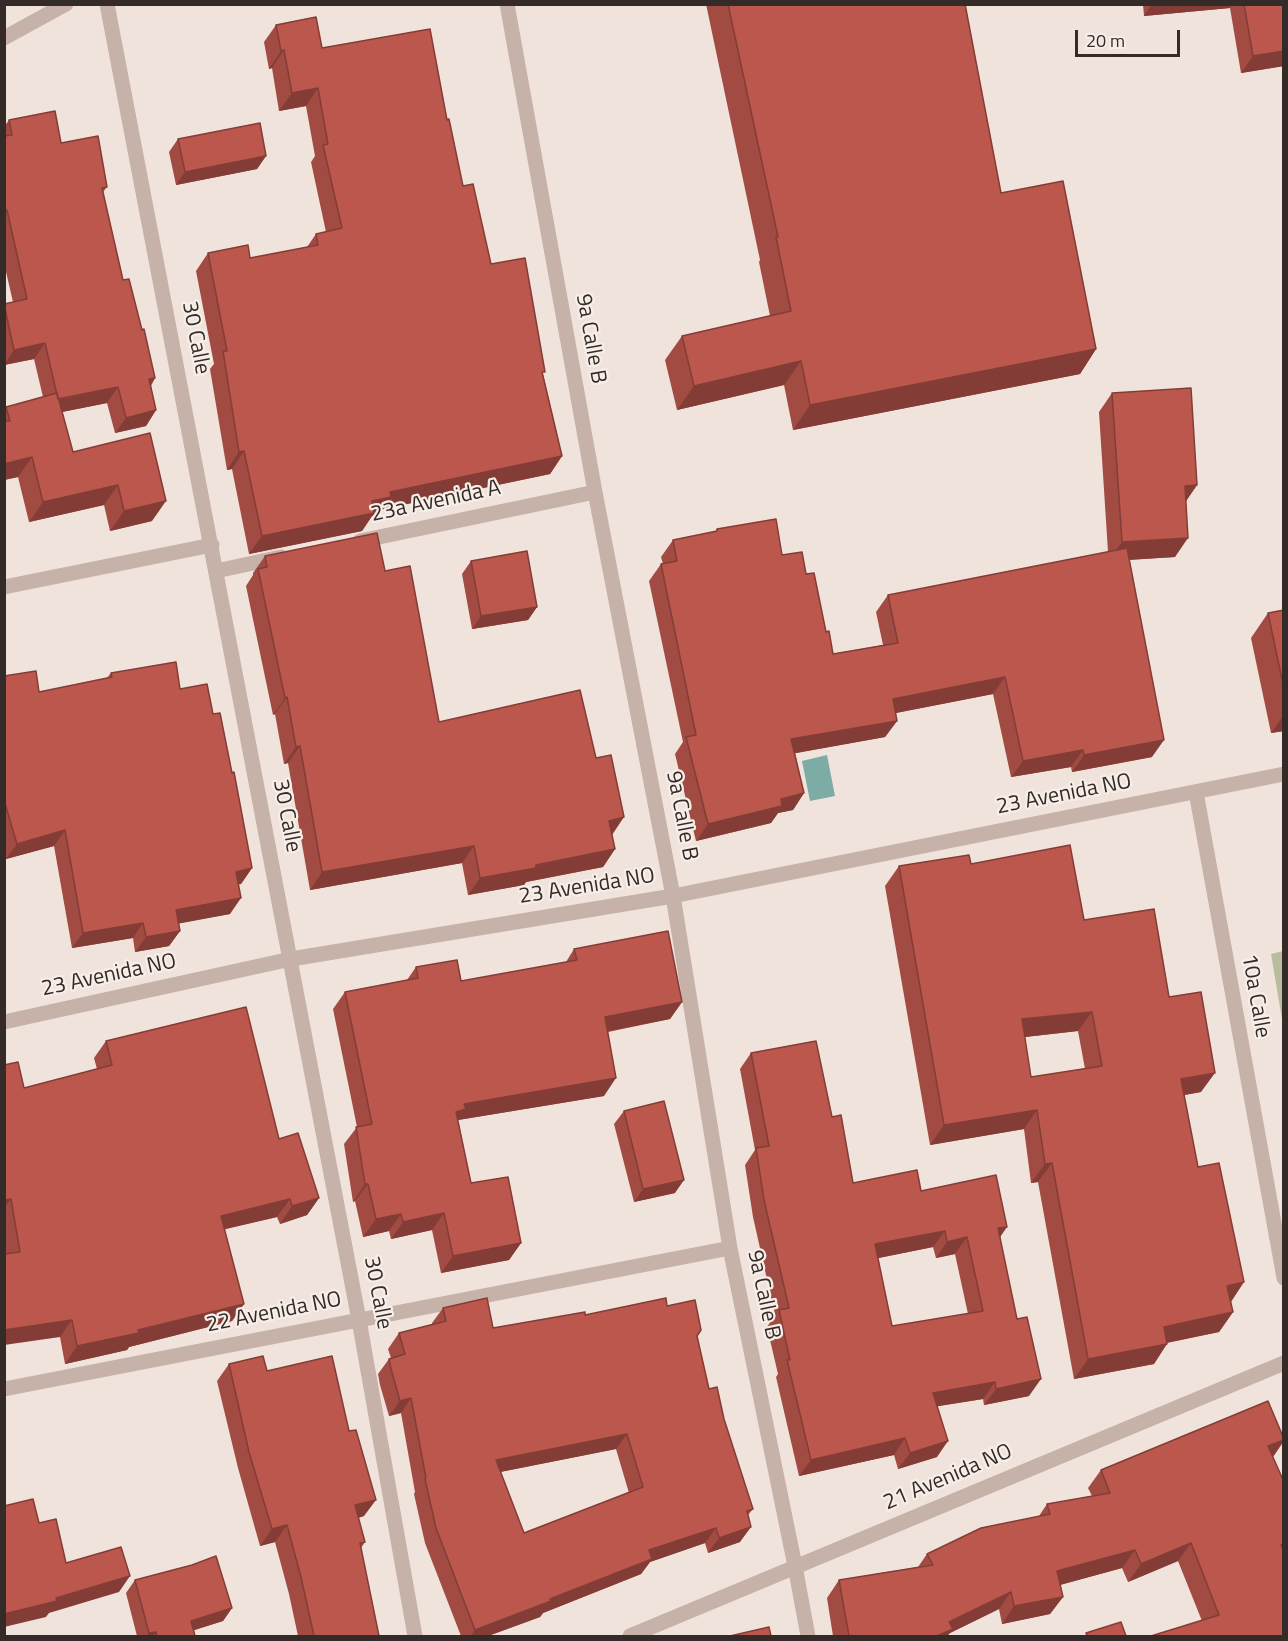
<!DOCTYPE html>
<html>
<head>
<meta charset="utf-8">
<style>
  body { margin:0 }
  #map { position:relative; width:1288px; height:1641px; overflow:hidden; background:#f0e3dc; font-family:"Titillium Web",sans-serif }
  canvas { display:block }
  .frame { position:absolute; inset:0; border:6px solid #342a28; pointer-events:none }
  .scale { position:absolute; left:1075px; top:30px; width:105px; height:27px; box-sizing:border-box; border:3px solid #342a28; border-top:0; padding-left:8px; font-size:18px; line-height:21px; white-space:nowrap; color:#342a28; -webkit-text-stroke:4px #f8eee8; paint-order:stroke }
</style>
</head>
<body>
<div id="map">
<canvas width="1288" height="1641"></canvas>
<div class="frame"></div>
<div class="scale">20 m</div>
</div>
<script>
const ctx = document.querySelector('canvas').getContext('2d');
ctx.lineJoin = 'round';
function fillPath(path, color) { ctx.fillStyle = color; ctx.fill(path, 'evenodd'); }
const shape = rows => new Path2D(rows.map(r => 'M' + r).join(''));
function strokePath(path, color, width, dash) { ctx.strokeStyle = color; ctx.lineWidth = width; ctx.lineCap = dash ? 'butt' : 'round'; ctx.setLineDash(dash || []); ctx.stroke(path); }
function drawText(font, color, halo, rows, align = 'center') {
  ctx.font = font + ' "Titillium Web",sans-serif'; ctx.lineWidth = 4.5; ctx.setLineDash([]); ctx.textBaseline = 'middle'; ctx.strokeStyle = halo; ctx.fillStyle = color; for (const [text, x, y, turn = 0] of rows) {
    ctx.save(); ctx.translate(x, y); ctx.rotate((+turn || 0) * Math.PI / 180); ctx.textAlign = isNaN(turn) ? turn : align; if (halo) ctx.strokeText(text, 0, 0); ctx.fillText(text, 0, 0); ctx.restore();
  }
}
fillPath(shape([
  [1283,951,1284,951,1283,1025,1271,954]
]), '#b8be9d');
fillPath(shape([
  [827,755,835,796,810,801,802,761]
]), '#7daba6');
strokePath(shape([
  [107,4,359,1320,415,1636],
  [507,4,595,492,673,896,730,1248,795,1566,808,1636],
  [4,38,66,4],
  [360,541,595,492],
  [216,571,281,557],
  [4,587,212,545],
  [1196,792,1284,1278],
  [4,1022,291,959,673,896,1284,774],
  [4,1389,730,1248],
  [630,1636,1284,1363]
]), '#c7b2a9', 15);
fillPath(shape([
  [706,4,965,4,1001,193,1096,349,1080,374,793,430,784,385,677,410,665,360,682,336,770,316,759,262,760,260],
  [1143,4,1284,4,1284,66,1241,73,1230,8,1144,16],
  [276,25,322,48,447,120,463,186,491,264,543,374,562,456,550,474,383,509,379,515,372,516,362,531,249,554,232,469,227,470,210,369,214,364,196,271,208,253,250,258,307,247,316,234,326,232,311,162,315,156,306,106,279,111,272,68,269,69,264,42],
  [9,120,61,143,107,187,103,192,123,280,142,330,155,378,151,386,156,410,146,426,115,433,107,403,62,412,73,452,150,433,152,521,110,531,104,505,29,522,18,477,4,480,4,409,6,407,43,397,34,359,4,365,4,304,13,302,4,263,4,127],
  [178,139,266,156,257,169,176,185,169,152],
  [1112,393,1197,485,1186,501,1175,557,1129,560,1152,757,1072,772,1071,767,1011,777,993,694,895,713,897,721,885,737,795,753,804,793,793,810,778,813,771,823,696,841,675,754,683,742,649,581,661,564,663,564,661,557,673,540,715,532,717,529,782,555,806,574,833,654,883,645,876,612,888,595,1108,552,1099,412],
  [265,556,385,571,439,722,612,835,615,849,603,867,526,882,524,885,468,895,462,863,310,890,288,763,284,764,275,714,273,715,246,586,253,575,253,573],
  [471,561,537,607,528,620,472,629,462,574],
  [1284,610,1284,731,1271,733,1251,638,1268,613],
  [111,673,180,689,213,714,232,773,252,868,241,884,238,884,230,914,179,923,180,931,169,946,135,952,133,938,72,948,54,846,6,859,4,854,4,676,39,692,107,678],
  [971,864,1084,920,1169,997,1201,1092,1184,1095,1198,1167,1233,1312,1219,1332,1167,1343,1154,1364,1074,1379,1038,1182,1031,1183,1024,1129,930,1145,885,886,899,866],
  [1078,1031,1085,1069,1031,1077,1024,1037],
  [574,949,682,1002,670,1019,608,1032,604,1096,458,1120,471,1183,521,1243,509,1260,441,1273,432,1230,391,1239,389,1231,363,1237,355,1201,353,1202,344,1144,357,1127,333,1009,345,992,407,980,416,967,461,981,566,962],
  [106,1041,279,1139,319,1198,307,1215,280,1224,277,1217,224,1229,244,1304,232,1321,129,1347,127,1350,65,1364,60,1337,5,1254,4,1065,24,1088,97,1069,94,1058],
  [751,1053,832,1117,853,1183,921,1191,1000,1237,1029,1396,984,1405,983,1399,937,1406,937,1457,898,1469,894,1455,799,1476,776,1377,778,1374,767,1327,775,1315,753,1217,745,1165,755,1150,740,1069],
  [933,1247,936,1258,955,1254,968,1314,892,1326,878,1258],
  [624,1111,675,1193,634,1202,614,1124],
  [667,1306,701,1330,697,1337,709,1389,724,1419,753,1509,748,1515,740,1542,708,1553,705,1543,650,1562,641,1574,543,1613,540,1617,488,1636,461,1636,425,1543,414,1494,415,1492,401,1413,389,1416,380,1385,378,1374,389,1359,391,1358,388,1349,399,1333,432,1324,432,1323,443,1308,493,1328,585,1315],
  [616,1449,629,1493,524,1533,500,1472],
  [229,1364,267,1371,364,1516,358,1518,365,1542,361,1548,379,1636,298,1636,289,1594,275,1542,260,1546,238,1468,217,1381],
  [1284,1439,1284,1441,1273,1457,1284,1636,1202,1621,1178,1561,1128,1582,1122,1568,1060,1585,1063,1597,1050,1614,1002,1624,999,1609,950,1633,947,1636,833,1636,827,1598,839,1580,918,1567,927,1554,1039,1516,1047,1504,1092,1496,1088,1488,1101,1470],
  [135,1580,232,1608,223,1621,194,1630,195,1636,137,1636,126,1593]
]), '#a24b42');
fillPath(shape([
  [1152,4,1232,4,1230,8,1144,16],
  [284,50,272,68,269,69,281,51],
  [1284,51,1284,66,1241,73,1253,56],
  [318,88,306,106,279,111,292,93],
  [266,156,257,169,176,185,185,172],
  [45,343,34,359,4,365,14,350],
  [1096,349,1080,374,793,430,810,405],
  [801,361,784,385,677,410,694,386],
  [155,378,145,394,149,379],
  [118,387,107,403,47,415,58,400],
  [156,410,146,426,115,433,126,418],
  [244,451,232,469,227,470,239,452],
  [562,456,550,474,383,509,379,515,372,516,362,531,249,554,262,536,372,501,390,492],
  [32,457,18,477,4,480,4,464],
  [118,485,104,505,29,522,43,502],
  [1197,485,1184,504,1185,486],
  [166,501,152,521,110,531,124,511],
  [1188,538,1175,557,1108,561,1122,542],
  [537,607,528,620,472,629,481,616],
  [1005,677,993,694,881,716,893,699],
  [287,697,275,714,273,715,285,698],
  [1284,715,1284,731,1271,733],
  [897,721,885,737,780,756,791,739],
  [1164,740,1152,757,1072,772,1084,755],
  [300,746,288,763,284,764,296,747],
  [1083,750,1071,767,1011,777,1023,761],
  [804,793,793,810,778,813,771,823,696,841,708,824,781,799],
  [624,817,612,835,609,821],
  [65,830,54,846,6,859,17,844],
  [474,846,462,863,310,890,322,872],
  [615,849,603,867,526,882,524,885,468,895,480,878],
  [252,868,241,884,225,887,236,872],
  [241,898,230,914,166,926,176,910],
  [143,923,133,938,72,948,83,933],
  [180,931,169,946,135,952,146,937],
  [682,1002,670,1019,593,1034,605,1017],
  [1092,1012,1078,1031,1008,1039,1022,1019],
  [1215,1073,1201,1092,1168,1098,1181,1079],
  [616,1078,604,1096,458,1120,456,1112,464,1104],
  [1037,1110,1024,1129,930,1145,944,1125],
  [1052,1163,1038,1182,1031,1183,1045,1164],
  [684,1180,675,1193,634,1202,643,1189],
  [365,1184,368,1184,355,1201,353,1202],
  [319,1198,307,1215,280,1224,292,1206],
  [11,1199,4,1208,4,1200],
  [290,1199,277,1217,209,1233,221,1216],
  [444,1213,432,1230,391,1239,403,1222],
  [401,1214,389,1231,363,1237,376,1219],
  [1007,1227,996,1243,998,1228],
  [945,1231,933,1247,864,1261,875,1244],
  [967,1237,955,1254,936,1258,947,1242],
  [521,1243,509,1260,441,1273,453,1256],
  [1244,1282,1231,1302,1227,1286],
  [244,1304,232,1321,129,1347,127,1350,65,1364,77,1346],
  [1233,1312,1219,1332,1150,1346,1164,1327],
  [72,1320,60,1337,4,1345,4,1330],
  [1167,1344,1154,1364,1074,1379,1088,1359],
  [1041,1379,1029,1396,984,1405,996,1389],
  [995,1382,983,1399,921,1409,933,1393],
  [411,1398,401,1413,389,1416,400,1401],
  [627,1434,616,1449,485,1475,496,1460],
  [905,1438,894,1455,799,1476,811,1460],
  [1284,1440,1272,1458,1268,1446],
  [948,1441,937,1457,898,1469,910,1453],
  [376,1500,364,1516,343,1522,355,1505],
  [287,1525,275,1542,260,1546,272,1529],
  [751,1527,740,1542,708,1553,719,1538],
  [716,1528,705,1543,650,1562,641,1574,543,1613,540,1617,488,1636,471,1636,475,1630,550,1599,649,1550],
  [1191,1543,1178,1561,1128,1582,1141,1564],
  [1135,1550,1122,1568,1045,1589,1057,1571],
  [130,1576,119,1592,49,1613,46,1617,4,1627,4,1614],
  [1011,1592,999,1609,950,1633,947,1636,937,1636,949,1622],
  [1063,1597,1050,1614,1002,1624,1014,1606],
  [232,1608,223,1621,182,1634,191,1621],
  [156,1632,153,1636,146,1636,149,1633]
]), '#843d36');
const building = shape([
  [728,4,965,4,1001,193,1063,181,1096,349,810,405,801,361,694,386,682,336,791,311,776,237,778,237,728,4],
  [1244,4,1284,4,1284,51,1253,56,1244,4],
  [316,17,322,48,430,29,447,120,449,119,463,186,473,184,491,264,525,258,545,372,542,372,562,456,390,492,391,497,372,501,374,513,262,536,244,451,239,452,223,351,227,351,208,253,248,245,250,258,318,245,316,234,342,228,323,145,328,144,318,88,292,93,284,50,281,51,276,25,316,17],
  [55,111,61,143,98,136,107,187,102,188,123,280,129,279,142,330,144,329,155,378,149,379,156,410,126,418,118,387,58,399,45,343,14,350,4,304,27,299,7,210,4,211,4,136,12,135,9,120,55,111],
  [260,123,266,156,185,172,178,139,260,123],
  [1191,388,1197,485,1185,486,1188,538,1122,542,1112,393,1191,388],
  [57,393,73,452,150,433,166,501,124,511,118,485,43,502,32,457,4,464,4,421,10,421,6,407,57,393],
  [776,519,782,555,802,552,806,574,814,573,826,632,829,631,833,654,898,643,888,595,1127,548,1164,740,1084,755,1083,750,1023,761,1005,677,893,699,897,721,791,739,804,793,781,799,782,806,708,824,686,737,696,735,661,564,677,561,673,540,717,531,717,529,776,519],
  [377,533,385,571,410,566,439,722,580,690,596,758,611,755,624,817,609,821,615,849,536,865,536,868,480,878,474,846,322,872,300,746,296,747,287,697,285,698,258,569,267,567,265,556,377,533],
  [527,551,537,607,481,616,471,561,527,551],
  [1284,610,1284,689,1268,613,1284,610],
  [176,662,180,689,207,684,213,714,220,713,232,773,234,772,252,868,236,872,241,898,176,910,180,931,146,937,143,923,83,933,65,830,17,844,4,800,4,676,36,671,39,692,112,677,111,673,176,662],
  [1070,845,1084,920,1154,909,1169,997,1201,992,1215,1073,1181,1079,1198,1167,1219,1163,1244,1282,1227,1286,1233,1312,1164,1327,1167,1344,1088,1359,1052,1163,1045,1164,1037,1110,944,1125,899,866,969,855,971,864,1070,845],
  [1092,1012,1102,1066,1031,1077,1022,1019,1092,1012],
  [668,931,682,1002,605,1017,616,1078,464,1104,466,1109,456,1112,471,1183,508,1177,521,1243,453,1256,444,1213,403,1222,401,1214,376,1219,368,1184,365,1184,356,1127,372,1124,345,992,418,978,416,967,457,960,461,981,577,960,574,949,668,931],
  [246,1007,279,1139,298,1133,319,1198,292,1206,290,1199,221,1216,244,1304,138,1330,139,1333,77,1346,72,1320,4,1330,4,1254,20,1252,11,1199,4,1200,4,1065,18,1062,24,1088,112,1065,106,1041,246,1007],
  [816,1041,832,1117,841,1115,853,1183,917,1170,921,1191,996,1175,1007,1227,998,1228,1017,1319,1027,1317,1041,1379,996,1389,995,1382,933,1393,948,1441,910,1453,905,1438,811,1460,787,1360,790,1360,779,1310,789,1308,764,1200,756,1148,769,1146,751,1053,816,1041],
  [945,1231,947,1242,967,1237,983,1311,892,1326,875,1244,945,1231],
  [664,1101,684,1180,643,1189,624,1111,664,1101],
  [487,1298,493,1328,585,1312,585,1315,666,1298,667,1306,695,1300,701,1330,697,1336,709,1389,717,1387,724,1419,753,1509,747,1511,751,1527,719,1538,716,1528,649,1550,652,1559,550,1599,551,1601,475,1630,436,1528,425,1479,426,1478,411,1398,400,1401,391,1369,389,1359,405,1354,399,1333,446,1321,443,1308,487,1298],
  [627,1434,643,1487,524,1533,496,1460,627,1434],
  [263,1356,267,1371,332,1356,349,1431,356,1430,376,1500,355,1505,365,1542,360,1543,379,1636,314,1636,301,1577,287,1525,272,1529,249,1452,229,1364,263,1356],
  [1268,1401,1284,1439,1284,1440,1268,1446,1284,1482,1284,1544,1281,1545,1284,1552,1284,1636,1151,1636,1219,1615,1191,1543,1141,1564,1135,1550,1057,1571,1063,1597,1014,1606,1011,1592,949,1622,953,1629,937,1636,849,1636,839,1580,933,1565,927,1554,981,1528,1050,1514,1047,1504,1110,1493,1101,1470,1268,1401],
  [33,1499,39,1523,56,1519,66,1563,121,1547,130,1576,56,1598,57,1601,4,1614,4,1506,33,1499],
  [216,1556,232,1608,191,1621,195,1636,157,1636,156,1632,149,1633,135,1580,192,1565,216,1556],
  [1121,1622,1126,1636,1087,1636,1086,1633,1121,1622],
  [769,1627,771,1636,730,1636,769,1627]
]);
fillPath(building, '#bc574d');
strokePath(building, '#843d36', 1.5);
drawText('22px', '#342a28', '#f8eee8', [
  ["30 Calle",195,338,79],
  ["9a Calle B",590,339,80],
  ["23a Avenida A",436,502,-12],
  ["23 Avenida NO",1064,795,-11],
  ["30 Calle",286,816,79],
  ["9a Calle B",681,816,79],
  ["23 Avenida NO",587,887,-9],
  ["23 Avenida NO",109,976,-12],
  ["10a Calle",1255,996,80],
  ["30 Calle",377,1293,79],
  ["9a Calle B",763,1295,78],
  ["22 Avenida NO",274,1313,-11],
  ["21 Avenida NO",948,1478,-23]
]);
</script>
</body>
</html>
